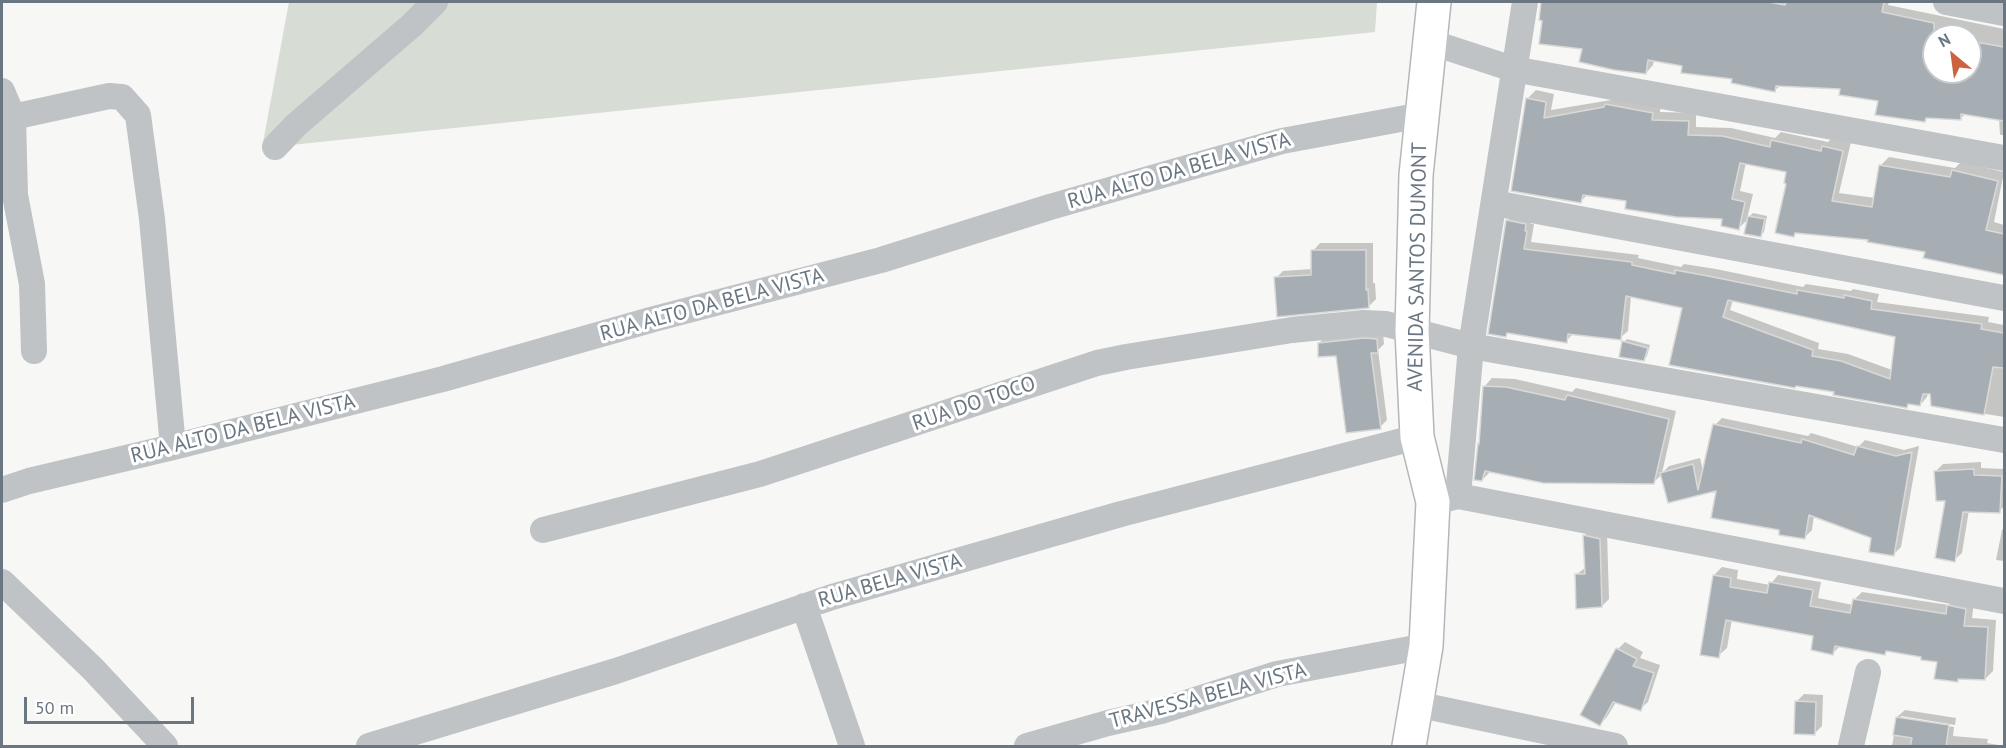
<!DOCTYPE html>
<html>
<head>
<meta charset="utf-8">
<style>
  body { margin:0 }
  #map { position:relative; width:2006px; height:748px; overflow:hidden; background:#f7f7f5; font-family:"PT Sans",sans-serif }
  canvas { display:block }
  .frame { position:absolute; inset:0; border:3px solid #6a7782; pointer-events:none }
  .north { position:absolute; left:1922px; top:24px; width:60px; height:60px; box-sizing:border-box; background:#fff; border:2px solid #c3c9cd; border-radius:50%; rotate:331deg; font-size:16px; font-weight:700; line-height:24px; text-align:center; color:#6a7782 }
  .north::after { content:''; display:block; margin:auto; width:21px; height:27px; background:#cd6240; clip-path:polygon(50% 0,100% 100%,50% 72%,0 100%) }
  .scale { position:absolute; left:24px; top:697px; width:170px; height:27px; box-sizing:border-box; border:3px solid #6a7782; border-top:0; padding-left:8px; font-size:18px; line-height:21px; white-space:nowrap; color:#6a7782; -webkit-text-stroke:4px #fff; paint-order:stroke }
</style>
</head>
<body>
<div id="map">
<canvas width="2006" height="748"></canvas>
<div class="frame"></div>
<div class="north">N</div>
<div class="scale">50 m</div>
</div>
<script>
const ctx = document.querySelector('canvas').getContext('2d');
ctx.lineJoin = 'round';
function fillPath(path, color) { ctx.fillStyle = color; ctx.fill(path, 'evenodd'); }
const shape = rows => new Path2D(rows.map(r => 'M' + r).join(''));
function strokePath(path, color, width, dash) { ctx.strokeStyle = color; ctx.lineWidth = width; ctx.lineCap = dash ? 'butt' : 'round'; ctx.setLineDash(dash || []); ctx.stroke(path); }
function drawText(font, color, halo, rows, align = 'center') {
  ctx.font = font + ' "PT Sans",sans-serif'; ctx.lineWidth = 6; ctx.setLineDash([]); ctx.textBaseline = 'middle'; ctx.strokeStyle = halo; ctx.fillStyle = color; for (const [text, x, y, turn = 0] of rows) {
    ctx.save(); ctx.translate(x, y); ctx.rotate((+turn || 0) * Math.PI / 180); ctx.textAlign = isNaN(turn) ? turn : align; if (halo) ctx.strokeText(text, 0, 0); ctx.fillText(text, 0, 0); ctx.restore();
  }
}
fillPath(shape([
  [289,2,1377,2,1375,32,262,148]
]), '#d7dcd5');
fillPath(shape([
  [1544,2,1889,2,1888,5,2004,29,2004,135,2000,135,1999,118,1966,113,1960,119,1928,117,1924,121,1879,100,1842,87,1781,85,1774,91,1684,65,1654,60,1653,65,1646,73,1584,48,1544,19],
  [1934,36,1970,36,1970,72,1934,72],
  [1536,90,1554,94,1551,110,1611,100,1615,96,1661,105,1660,112,1696,113,1696,127,1731,128,1775,138,1781,132,1828,142,1832,138,1851,142,1839,193,1875,198,1880,166,1889,157,1955,168,1961,162,2004,172,1994,222,2004,225,2004,274,1925,257,1927,251,1869,238,1798,232,1794,235,1788,171,1746,162,1740,191,1753,194,1747,219,1753,213,1767,216,1764,232,1760,236,1749,218,1738,229,1724,217,1628,200,1588,194,1581,201,1527,99],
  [1515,214,1532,217,1531,224,1534,224,1531,242,1639,255,1638,258,1681,267,1684,264,1716,269,1803,287,1806,284,1851,291,1853,289,1879,294,1877,302,1989,317,1988,322,2004,325,2004,417,1932,405,1932,393,1928,393,1927,397,1920,405,1910,403,1907,406,1836,391,1683,307,1631,296,1628,331,1620,338,1574,333,1566,341,1509,331,1506,335,1507,221],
  [1733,300,1897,336,1892,370,1848,354,1818,349,1819,343,1730,310],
  [1320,243,1373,243,1373,283,1375,283,1376,299,1368,307,1276,278,1283,271,1312,269,1313,251],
  [1383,333,1384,344,1378,350,1387,420,1380,427,1337,354,1319,343,1326,336],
  [1627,339,1650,345,1647,356,1644,360,1624,342],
  [1492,378,1515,379,1572,392,1576,388,1676,411,1662,473,1669,466,1700,458,1704,474,1715,425,1722,418,1808,436,1811,433,1858,447,1865,440,1904,450,1919,446,1901,547,1894,554,1873,537,1814,515,1812,530,1804,538,1718,489,1669,502,1662,474,1653,483,1490,472,1482,480,1484,387],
  [1981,462,1981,468,2004,469,2004,506,1999,512,1969,510,1962,553,1954,560,1947,499,1936,471,1943,464],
  [2004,527,2004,561,1996,560,2002,530],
  [1592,529,1607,532,1609,599,1602,606,1576,575,1586,567,1584,536],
  [1722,567,1738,570,1737,579,1770,585,1778,575,1821,582,1818,598,1853,605,1854,600,1862,592,1949,605,1957,598,1974,601,1972,618,1996,620,1993,671,1985,679,1961,677,1957,681,1938,661,1923,655,1888,649,1884,653,1841,645,1833,653,1815,635,1732,619,1727,648,1718,656,1714,575],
  [1625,642,1643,652,1640,658,1660,665,1648,702,1640,709,1616,702,1607,717,1600,724,1618,649],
  [1804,694,1823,695,1822,726,1815,733,1797,701],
  [1905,710,1956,718,1955,725,1901,716,1901,719,1954,727,1953,736,1988,739,1987,743,2004,746,1892,746,1897,717]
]), '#0003');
const building = shape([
  [1541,2,1769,2,1785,5,1786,2,1884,2,1882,12,1934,23,1934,72,1970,72,1970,41,2004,47,2004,121,1961,114,1961,120,1926,118,1925,122,1875,115,1878,101,1839,95,1840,89,1776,86,1775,92,1731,83,1732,79,1681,73,1682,66,1648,60,1646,74,1614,70,1579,62,1582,49,1539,44,1542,21,1539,20,1541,2],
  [1526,98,1546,102,1544,118,1604,107,1605,104,1653,113,1652,120,1689,121,1688,135,1722,136,1770,147,1771,140,1821,151,1822,146,1843,151,1832,201,1872,207,1879,165,1950,177,1952,170,1998,181,1986,230,2004,234,2004,275,1923,258,1925,252,1867,242,1868,240,1795,233,1794,237,1775,233,1786,184,1784,183,1786,172,1740,163,1732,199,1745,202,1739,230,1721,226,1722,219,1676,217,1625,209,1626,201,1583,195,1581,203,1511,191,1526,98],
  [1748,216,1765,219,1761,237,1744,234,1748,216],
  [1506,220,1526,224,1525,231,1527,231,1524,249,1632,262,1632,265,1675,274,1675,270,1708,276,1797,294,1797,290,1844,298,1844,295,1872,301,1871,309,1982,324,1981,329,2004,333,2004,368,1993,367,1984,415,1931,406,1930,394,1923,394,1920,406,1908,404,1907,408,1833,395,1834,392,1796,386,1795,388,1669,365,1682,308,1626,296,1621,340,1568,334,1567,343,1507,333,1506,337,1488,334,1506,220],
  [1728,300,1895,337,1890,379,1841,361,1812,356,1813,350,1723,317,1728,300],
  [1311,250,1366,250,1366,290,1368,289,1369,308,1277,317,1274,277,1311,275,1311,250],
  [1364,338,1377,339,1378,353,1371,353,1381,429,1346,433,1336,356,1318,357,1318,343,1364,338],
  [1622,341,1648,348,1644,361,1619,357,1622,341],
  [1483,386,1506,387,1565,400,1567,395,1669,419,1654,484,1543,483,1485,471,1482,481,1474,480,1478,443,1479,444,1483,386],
  [1713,424,1801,443,1802,439,1854,455,1857,446,1896,456,1912,452,1894,556,1869,552,1871,538,1809,515,1805,539,1779,535,1779,530,1711,518,1716,491,1668,503,1660,473,1693,464,1698,490,1713,424],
  [1974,469,1974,475,2002,476,2000,513,1963,512,1955,562,1935,558,1945,501,1936,501,1934,471,1974,469],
  [1583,535,1600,539,1602,607,1576,609,1575,574,1585,574,1583,535],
  [1713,575,1731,578,1730,587,1767,593,1769,582,1813,590,1810,606,1850,613,1853,599,1946,614,1947,605,1966,609,1964,626,1988,627,1985,680,1958,679,1958,682,1934,679,1937,662,1921,660,1921,657,1886,651,1885,655,1835,646,1833,655,1811,650,1813,636,1726,620,1719,658,1700,655,1713,575],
  [1616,648,1637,659,1633,666,1654,673,1641,711,1613,702,1600,726,1580,715,1616,648],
  [1795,701,1816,702,1815,735,1794,734,1795,701],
  [1896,717,1949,725,1946,747,1910,747,1912,738,1893,735,1896,717]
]);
fillPath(building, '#a7aeb3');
strokePath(building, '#d9d9d8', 1.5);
const primary = shape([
  [1409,746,1426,646,1433,502,1417,437,1412,331,1416,175,1434,2]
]);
strokePath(primary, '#b3b7ba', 36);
strokePath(shape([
  [1946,2,2004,13],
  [1430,42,1513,69,2004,158],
  [2,91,13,117,15,195,32,284,34,351],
  [13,117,109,96,122,97,138,115,152,219,173,447],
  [275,147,296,125,412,25,435,2],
  [1494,203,2004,298],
  [2,490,29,481,173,447,443,379,654,319,881,260,1050,207,1282,141,1422,115],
  [1458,496,1471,346,1525,2],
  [1433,502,1458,496,2004,601],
  [543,530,760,474,1097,363,1126,357,1292,330,1364,323,1386,324,1471,346,2004,440],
  [2,582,93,669,165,746],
  [804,606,852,746],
  [1416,704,1615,746],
  [369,746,616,671,832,597,1121,514,1417,437],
  [1027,746,1108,723,1161,711,1277,674,1426,646],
  [1851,746,1868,672]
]), '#bfc3c6', 26);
strokePath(primary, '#fff', 33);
drawText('21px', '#6a7782', '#fff', [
  ["RUA ALTO DA BELA VISTA",1179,171,-16],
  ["AVENIDA SANTOS DUMONT",1418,267,-89],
  ["RUA ALTO DA BELA VISTA",712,305,-15],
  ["RUA DO TOCO",974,404,-19],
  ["RUA ALTO DA BELA VISTA",243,429,-14],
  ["RUA BELA VISTA",890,581,-16],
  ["TRAVESSA BELA VISTA",1208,696,-15]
]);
</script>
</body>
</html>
